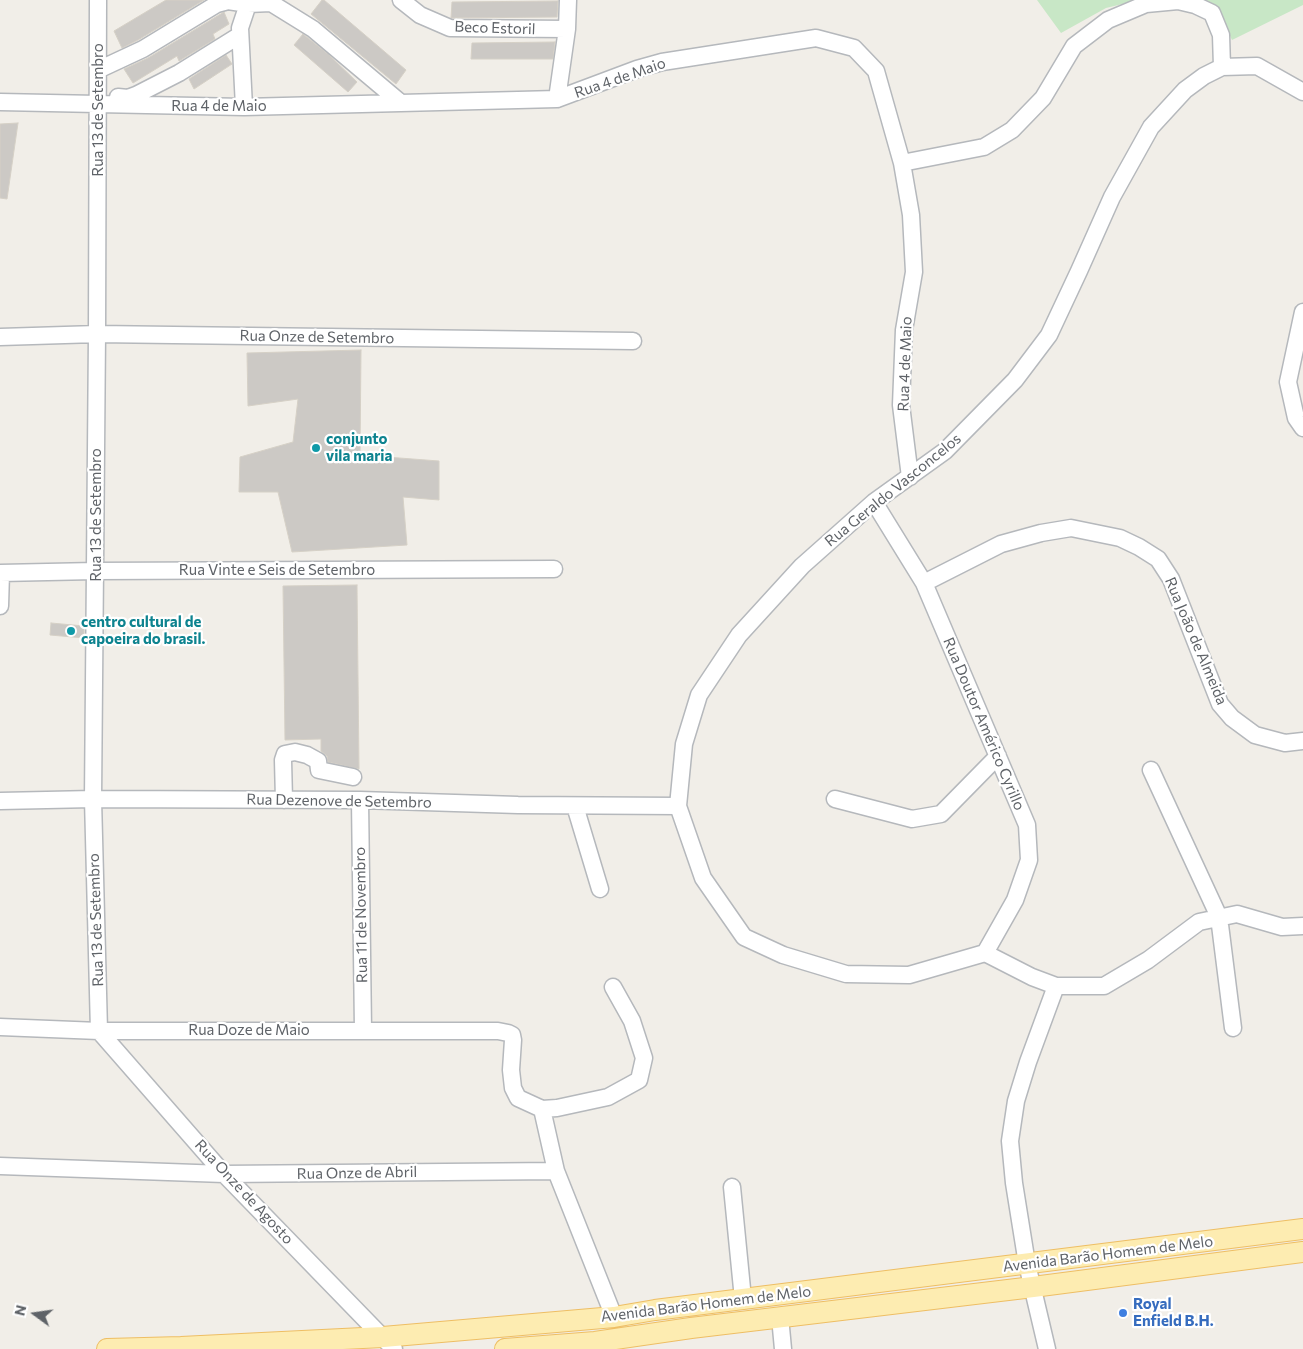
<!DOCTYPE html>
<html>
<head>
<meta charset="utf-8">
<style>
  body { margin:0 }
  #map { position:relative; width:1303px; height:1349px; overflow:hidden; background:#f1eee8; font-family:Commissioner,sans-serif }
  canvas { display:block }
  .north { position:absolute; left:10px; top:1289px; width:50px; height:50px; -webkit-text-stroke:4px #fff; paint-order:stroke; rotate:284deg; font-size:14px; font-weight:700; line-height:20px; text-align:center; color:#5f6368 }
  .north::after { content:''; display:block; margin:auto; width:18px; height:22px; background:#5f6368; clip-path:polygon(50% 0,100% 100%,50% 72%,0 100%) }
</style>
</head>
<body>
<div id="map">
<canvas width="1303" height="1349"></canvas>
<div class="north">N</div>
</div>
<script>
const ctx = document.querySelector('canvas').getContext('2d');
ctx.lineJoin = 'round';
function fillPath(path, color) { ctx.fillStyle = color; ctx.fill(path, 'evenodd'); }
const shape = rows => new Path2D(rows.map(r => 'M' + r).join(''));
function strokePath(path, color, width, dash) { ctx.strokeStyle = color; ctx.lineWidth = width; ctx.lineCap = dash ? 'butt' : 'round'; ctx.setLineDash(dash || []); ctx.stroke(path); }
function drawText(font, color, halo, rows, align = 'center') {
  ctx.font = font + ' Commissioner,sans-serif'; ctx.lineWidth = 4.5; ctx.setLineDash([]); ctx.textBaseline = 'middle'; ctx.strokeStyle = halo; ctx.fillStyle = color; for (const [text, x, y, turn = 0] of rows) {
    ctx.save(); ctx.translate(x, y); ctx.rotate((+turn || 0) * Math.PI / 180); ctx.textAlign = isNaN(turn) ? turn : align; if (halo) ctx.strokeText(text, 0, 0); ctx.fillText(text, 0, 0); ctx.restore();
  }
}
fillPath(shape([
  [1037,0,1139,0,1106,8,1061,33],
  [1200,0,1303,0,1303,5,1232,40,1217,9]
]), '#c8e7c6');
const building = shape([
  [166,0,204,0,138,40,122,48,114,31,166,0],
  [322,0,324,0,406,70,396,84,311,14,322,0],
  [558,1,557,17,451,18,452,2,558,1],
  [224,12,229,24,213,34,215,39,179,61,177,56,133,83,124,69,148,58,224,12],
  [303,34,328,54,357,82,348,92,294,45,303,34],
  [555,42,553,59,471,59,472,43,555,42],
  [226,55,232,64,194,89,189,79,226,55],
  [18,123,7,199,0,198,0,124,18,123],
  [361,350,360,455,439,461,439,500,403,497,407,545,292,552,278,492,239,492,240,457,293,442,298,399,248,406,247,353,361,350],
  [357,585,359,769,328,762,327,756,321,751,321,739,285,740,283,586,357,585],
  [51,623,84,626,84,638,50,635,51,623]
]);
fillPath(building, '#ccc9c5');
strokePath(building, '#d5d0c6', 1);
const minor = shape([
  [98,0,97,334,93,799,99,1031],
  [401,0,420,15,450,28,567,29],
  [98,70,143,49,217,4,228,1,248,4],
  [1303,92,1257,66,1222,67,1204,76,1185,90,1151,127,1112,197,1079,271,1049,335,1015,380,945,451,874,502,802,566,739,635,699,695,684,744,678,806,703,878,744,937,783,955,846,974,909,975,985,953,1032,977,1056,986,1104,986,1148,960,1199,922,1237,914,1282,927,1303,926],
  [118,97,128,98,136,95,179,73,240,35],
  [557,99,567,29,568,0],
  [0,102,244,107,557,99,637,69,662,62,816,38,854,48,876,71,902,163,911,215,914,272,904,330,901,405,910,477],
  [244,107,240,28,248,4,271,3,313,29,401,103],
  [902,163,984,147,1012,130,1043,98,1074,46,1108,20,1146,4,1178,1,1195,5,1212,13,1221,35,1222,67],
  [1303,312,1288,382,1296,418,1303,428],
  [0,337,97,334,633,341],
  [874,502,924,583,1027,825,1029,860,1015,900,985,953],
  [0,573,95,571,554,569],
  [924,583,1001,544,1041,533,1071,528,1120,538,1139,547,1158,559,1171,579,1220,704,1232,718,1255,735,1285,743,1303,741],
  [0,606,1,573],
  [1151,770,1219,917,1233,1028],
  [835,799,912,819,941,814,998,756],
  [284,800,283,760,285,754,295,752,307,755,318,761,319,770,353,777],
  [360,800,363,1030],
  [0,801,93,799,360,800,518,805,678,806],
  [575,806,600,889],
  [613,987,632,1021,644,1058,639,1080,608,1097,557,1108,542,1109,556,1171,614,1317],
  [0,1027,99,1031,498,1031,508,1033,512,1035,513,1040,511,1070,513,1088,518,1098,542,1109],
  [99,1031,224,1174,394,1349],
  [0,1166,224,1174,556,1171],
  [732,1187,743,1299],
  [780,1317,783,1349],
  [1047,1349,1027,1264,1014,1183,1010,1141,1016,1101,1028,1062,1056,986]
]);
const major = shape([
  [107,1349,181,1347,383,1337,614,1317,655,1310,1303,1229],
  [505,1349,595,1342,691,1328,1033,1287,1303,1252]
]);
strokePath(minor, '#b5b8bc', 19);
strokePath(major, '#eebe64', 22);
strokePath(minor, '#fff', 16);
strokePath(major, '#fdecb1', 20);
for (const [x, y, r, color] of [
  [316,448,5,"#0f9aa8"],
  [71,631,5,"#0f9aa8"],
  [1123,1313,5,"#3f7fe0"]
]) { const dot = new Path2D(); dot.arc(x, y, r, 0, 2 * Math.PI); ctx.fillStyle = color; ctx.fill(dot); strokePath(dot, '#fff', 2); }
drawText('15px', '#5f6368', '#fff', [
  ["Beco Estoril",495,28,2],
  ["Rua 4 de Maio",620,78,-19],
  ["Rua 4 de Maio",219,106],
  ["Rua 13 de Setembro",98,110,-90],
  ["Rua Onze de Setembro",317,337,1],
  ["Rua 4 de Maio",905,364,-88],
  ["Rua Geraldo Vasconcelos",893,490,-39],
  ["Rua 13 de Setembro",96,515,-90],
  ["Rua Vinte e Seis de Setembro",277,570],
  ["Rua João de Almeida",1196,641,67],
  ["Rua Doutor Américo Cyrillo",984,724,67],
  ["Rua Dezenove de Setembro",339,801,1],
  ["Rua 11 de Novembro",361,915,-91],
  ["Rua 13 de Setembro",96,920,-92],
  ["Rua Doze de Maio",249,1030],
  ["Rua Onze de Abril",357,1173,-1],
  ["Rua Onze de Agosto",244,1192,47],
  ["Avenida Barão Homem de Melo",1108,1254,-7],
  ["Avenida Barão Homem de Melo",706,1304,-7]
]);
drawText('bold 15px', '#0d838f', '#fff', [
  ["conjunto",326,439],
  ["vila maria",326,456],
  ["centro cultural de",81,622],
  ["capoeira do brasil.",81,639]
], 'left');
drawText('bold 15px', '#366cbe', '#fff', [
  ["Royal",1133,1304],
  ["Enfield B.H.",1133,1321]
], 'left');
</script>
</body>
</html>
